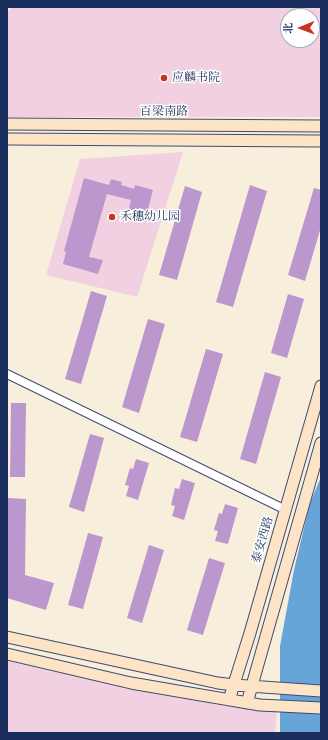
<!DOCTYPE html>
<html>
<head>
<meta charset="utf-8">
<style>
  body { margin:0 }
  #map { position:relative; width:328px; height:740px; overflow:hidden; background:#f7eedc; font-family:"IM FELL Great Primer","Noto Serif SC",serif }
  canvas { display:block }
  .frame { position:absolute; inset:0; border:8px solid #1b2f5e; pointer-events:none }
  .north { position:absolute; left:280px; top:8px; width:40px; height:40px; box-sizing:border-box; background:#fff; border:1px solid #a4acbf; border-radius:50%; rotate:269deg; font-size:11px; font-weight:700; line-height:16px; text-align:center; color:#1b2f5e }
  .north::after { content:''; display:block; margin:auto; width:14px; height:18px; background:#c8321e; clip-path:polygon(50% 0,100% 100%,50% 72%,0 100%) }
</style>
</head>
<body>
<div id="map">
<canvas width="328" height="740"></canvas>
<div class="frame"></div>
<div class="north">北</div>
</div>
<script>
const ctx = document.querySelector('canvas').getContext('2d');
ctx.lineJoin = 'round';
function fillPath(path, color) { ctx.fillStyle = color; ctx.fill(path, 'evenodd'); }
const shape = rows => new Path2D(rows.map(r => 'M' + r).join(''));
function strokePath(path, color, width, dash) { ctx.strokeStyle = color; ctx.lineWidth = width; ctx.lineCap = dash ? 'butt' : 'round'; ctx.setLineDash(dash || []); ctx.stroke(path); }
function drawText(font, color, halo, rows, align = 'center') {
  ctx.font = font + ' "IM FELL Great Primer","Noto Serif SC",serif'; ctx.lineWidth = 3; ctx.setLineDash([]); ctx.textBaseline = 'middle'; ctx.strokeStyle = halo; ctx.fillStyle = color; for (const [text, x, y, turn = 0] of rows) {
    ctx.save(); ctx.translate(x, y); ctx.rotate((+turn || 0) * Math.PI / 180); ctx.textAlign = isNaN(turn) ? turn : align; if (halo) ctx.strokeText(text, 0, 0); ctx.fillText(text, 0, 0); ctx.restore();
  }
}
fillPath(shape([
  [12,7,321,7,321,117,7,117,7,13],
  [288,16,312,16,312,40,288,40],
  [183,152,137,297,46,275,80,159],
  [7,661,127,689,226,706,277,712,275,733,7,733]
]), '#f1d0e2');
fillPath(shape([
  [321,477,321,733,280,733,280,646,294,570,310,503]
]), '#67a5d9');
fillPath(shape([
  [84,178,109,185,111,179,122,182,121,185,134,189,135,185,153,190,146,217,143,216,142,220,127,216,131,200,107,194,89,257,103,260,98,274,63,264,66,252,64,251],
  [250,185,267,191,233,307,216,302],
  [185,186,202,192,177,280,159,275],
  [314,188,321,190,321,227,305,281,288,275],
  [91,291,107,296,81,384,65,379],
  [288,294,304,299,287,358,271,353],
  [148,319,165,324,139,413,122,407],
  [206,349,223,354,197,442,180,437],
  [265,372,281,377,256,464,240,459],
  [11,403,26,403,25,477,10,477],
  [90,434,104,438,84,512,69,507],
  [136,459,149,463,138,500,126,496,129,486,125,485,130,468,133,469],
  [182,479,195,483,184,520,172,516,175,506,171,505,175,488,179,489],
  [7,498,26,499,25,575,54,583,46,610,7,598],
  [225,504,238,508,228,544,215,541,218,531,214,530,219,513,222,514],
  [88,533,103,537,83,609,68,605],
  [149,545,164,550,142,623,127,618],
  [209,558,225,563,203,635,187,630]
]), '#bc97ce');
const street = shape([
  [7,374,286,510]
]);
const secondary = shape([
  [7,124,321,126],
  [7,139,321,141],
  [7,637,218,683,234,685,321,691],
  [7,654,131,683,195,694,260,705,321,708],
  [229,700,250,633,321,386],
  [247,703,321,443]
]);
strokePath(street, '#3c4c71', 10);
strokePath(secondary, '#3c4c71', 13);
strokePath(street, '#fff', 8);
strokePath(secondary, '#fee4c6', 11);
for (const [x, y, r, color] of [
  [164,78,4,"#c8321e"],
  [112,217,4,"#c8321e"]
]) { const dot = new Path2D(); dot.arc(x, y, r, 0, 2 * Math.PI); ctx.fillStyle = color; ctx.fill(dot); strokePath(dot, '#fff', 1.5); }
drawText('12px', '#1b2f5e', '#fff', [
  ["应麟书院",172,78],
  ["禾穗幼儿园",120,217]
], 'left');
drawText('12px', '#1b2f5e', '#fff', [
  ["百梁南路",164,112],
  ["泰安西路",263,540,-74]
]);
</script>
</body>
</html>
